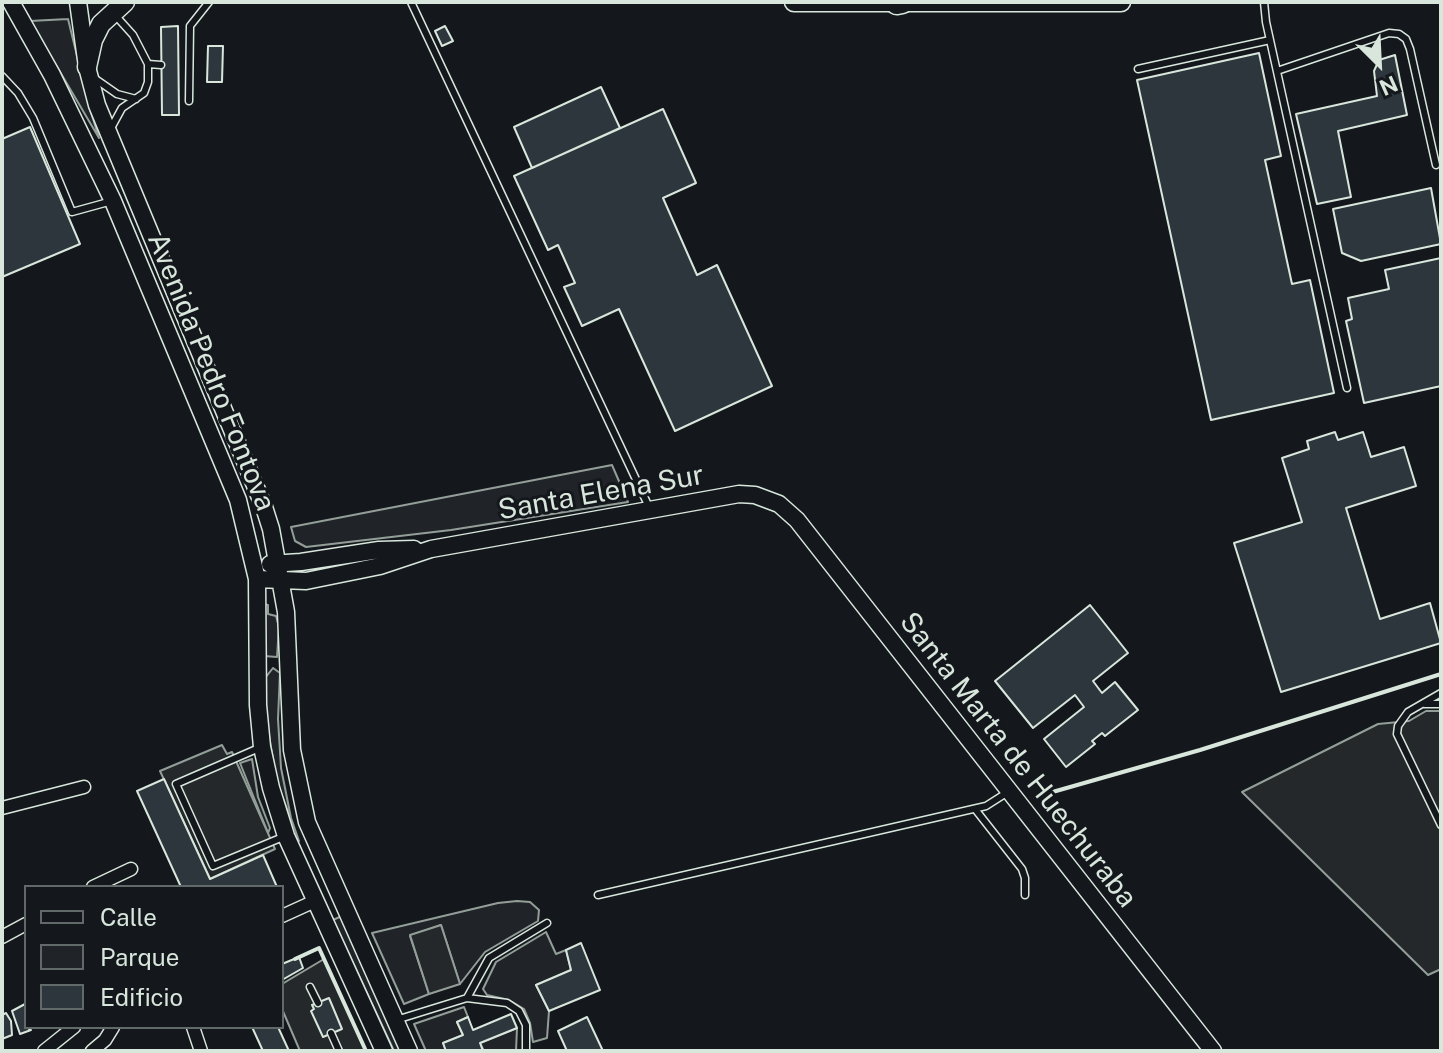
<!DOCTYPE html>
<html>
<head>
<meta charset="utf-8">
<style>
  body { margin:0 }
  #map { position:relative; width:1443px; height:1053px; overflow:hidden; background:#14181c; font-family:"Public Sans",sans-serif }
  canvas { display:block }
  .frame { position:absolute; inset:0; border:4px solid #d8e6dc; pointer-events:none }
  .legend { position:absolute; left:24px; top:885px; width:260px; height:144px; box-sizing:border-box; background:#14181c; border:2px solid #626a69; margin:0; padding:10px 14px; list-style:none; font-size:24px; color:#d8e6dc }
  .legend li { display:flex; align-items:center; gap:16px; height:40px }
  .legend b { width:40px; border:2px solid #626a69 }
  .north { position:absolute; left:1339px; top:24px; width:80px; height:80px; -webkit-text-stroke:6px #14181c; paint-order:stroke; rotate:156deg; font-size:22px; font-weight:700; line-height:32px; text-align:center; color:#d8e6dc }
  .north::after { content:''; display:block; margin:auto; width:28px; height:36px; background:#d8e6dc; clip-path:polygon(50% 0,100% 100%,50% 72%,0 100%) }
</style>
</head>
<body>
<div id="map">
<canvas width="1443" height="1053"></canvas>
<div class="frame"></div>
<ul class="legend">
<li><b style="height:10px;background:#14181c"></b>Calle</li>
<li><b style="height:22px;background:#202428"></b>Parque</li>
<li><b style="height:22px;background:#2c363c"></b>Edificio</li>
</ul>
<div class="north">N</div>
</div>
<script>
const ctx = document.querySelector('canvas').getContext('2d');
ctx.lineJoin = 'round';
function fillPath(path, color) { ctx.fillStyle = color; ctx.fill(path, 'evenodd'); }
const shape = rows => new Path2D(rows.map(r => 'M' + r).join(''));
function strokePath(path, color, width, dash) { ctx.strokeStyle = color; ctx.lineWidth = width; ctx.lineCap = dash ? 'butt' : 'round'; ctx.setLineDash(dash || []); ctx.stroke(path); }
function drawText(font, color, halo, rows, align = 'center') {
  ctx.font = font + ' "Public Sans",sans-serif'; ctx.lineWidth = 6; ctx.setLineDash([]); ctx.textBaseline = 'middle'; ctx.strokeStyle = halo; ctx.fillStyle = color; for (const [text, x, y, turn = 0] of rows) {
    ctx.save(); ctx.translate(x, y); ctx.rotate((+turn || 0) * Math.PI / 180); ctx.textAlign = isNaN(turn) ? turn : align; if (halo) ctx.strokeText(text, 0, 0); ctx.fillText(text, 0, 0); ctx.restore();
  }
}
const green = shape([
  [68,19,90,109,99,138,30,21,68,19],
  [612,465,628,502,451,530,306,547,295,541,291,527,612,465],
  [263,604,268,605,268,614,276,616,279,627,277,657,264,656,263,604],
  [273,668,280,673,278,719,281,768,291,818,299,841,277,782,265,713,265,678,273,668],
  [252,759,258,797,270,828,268,833,240,763,252,759],
  [517,901,530,902,539,910,538,921,485,952,460,984,441,925,410,936,429,994,404,1004,372,933,498,903,517,901],
  [344,915,404,1051,394,1051,333,920,344,915],
  [546,932,556,954,566,950,571,970,536,985,549,1011,547,1038,533,1042,530,1023,524,1009,509,1000,487,995,483,989,496,962,546,932],
  [464,1007,468,1017,457,1022,463,1035,443,1043,446,1051,426,1051,414,1024,464,1007],
  [517,1028,516,1051,484,1051,480,1043,517,1028]
]);
fillPath(green, '#202428');
strokePath(green, '#939e99', 2);
const parking = shape([
  [1426,711,1441,711,1441,969,1428,975,1242,792,1378,724,1409,721,1426,711],
  [222,745,227,754,232,752,275,849,210,879,160,771,222,745],
  [441,925,460,984,429,994,410,935,441,925],
  [324,959,366,1051,300,1051,282,1009,282,984,324,959]
]);
fillPath(parking, '#24282b');
strokePath(parking, '#939e99', 2);
const building = shape([
  [178,26,179,115,162,115,161,27,178,26],
  [445,26,453,41,442,46,435,31,445,26],
  [208,46,223,46,222,82,207,82,208,46],
  [1259,53,1281,156,1265,160,1292,284,1310,280,1334,393,1211,420,1137,80,1259,53],
  [1395,55,1407,115,1338,131,1351,197,1317,204,1296,114,1377,96,1374,71,1379,60,1395,55],
  [601,87,620,128,532,168,514,127,601,87],
  [663,109,696,183,663,198,697,275,717,265,772,386,675,431,619,309,582,326,564,287,575,283,558,245,548,250,514,176,663,109],
  [30,127,80,244,2,277,2,139,30,127],
  [1431,188,1441,244,1361,261,1342,253,1333,209,1431,188],
  [1441,258,1441,386,1364,403,1346,321,1352,319,1348,298,1389,289,1385,270,1441,258],
  [1335,432,1338,440,1363,432,1371,457,1404,447,1416,486,1346,508,1380,619,1430,603,1441,643,1281,692,1234,543,1302,522,1282,458,1309,449,1307,441,1335,432],
  [1090,605,1128,653,1093,681,1102,693,1115,682,1138,710,1105,736,1102,733,1092,741,1095,744,1066,767,1044,739,1084,707,1075,695,1033,728,995,681,1090,605],
  [164,779,210,879,263,855,277,887,181,887,137,791,164,779],
  [581,943,600,990,549,1011,536,985,571,970,566,950,581,943],
  [299,957,303,968,282,980,282,964,299,957],
  [329,998,342,1029,323,1037,311,1011,314,1009,312,1005,329,998],
  [25,1004,26,1027,31,1030,20,1034,12,1011,25,1004],
  [6,1013,11,1021,12,1035,2,1039,2,1015,6,1013],
  [511,1014,517,1028,480,1043,483,1051,446,1051,443,1043,463,1035,457,1022,468,1017,473,1030,511,1014],
  [587,1017,603,1051,567,1051,558,1031,587,1017],
  [252,1027,278,1027,289,1051,263,1051,252,1027]
]);
fillPath(building, '#2c363c');
strokePath(building, '#d8e6dc', 2);
const service = shape([
  [411,2,649,507],
  [1264,2,1266,22,1347,388],
  [148,64,161,65],
  [1138,69,1270,40],
  [1277,71,1389,33,1399,34,1406,39,1410,49,1436,165],
  [2,76,18,93,33,118,72,212,112,201],
  [94,78,117,94,136,99],
  [189,101,190,26,209,2],
  [110,130,122,108,144,93,148,82,148,64,133,35,115,15],
  [1441,693,1408,712,1398,726,1397,734,1441,825],
  [1425,704,1441,704],
  [259,748,176,784,213,866,283,837],
  [975,809,1022,869,1025,878,1025,895],
  [598,895,986,806,1008,792],
  [310,987,318,1003],
  [467,998,489,958,547,923],
  [396,1020,467,998,507,1003,519,1011,526,1025,526,1051],
  [331,1033,339,1051]
]);
const minor = shape([
  [2,808,84,787],
  [93,887,131,869],
  [282,916,315,901],
  [2,937,26,924],
  [193,1027,201,1051],
  [44,1051,74,1027],
  [92,1051,105,1040,113,1027]
]);
const tertiary = shape([
  [11,2,52,75,113,201,238,500,257,579,258,705,262,747,271,788,286,836,384,1051],
  [78,2,87,67,97,105,264,507,271,529,286,612,292,750,307,822,409,1051],
  [270,564,301,562,379,550,414,549],
  [257,579,306,581,380,566,431,549,739,494,755,495,779,504,797,520,1213,1051]
]);
const secondary = shape([
  [794,2,1121,2],
  [87,67,93,40,101,24,125,2]
]);
const motorway = shape([
  [897,3,902,2]
]);
strokePath(service, '#d8e6dc', 9);
strokePath(minor, '#d8e6dc', 15);
strokePath(tertiary, '#d8e6dc', 19);
strokePath(secondary, '#d8e6dc', 21);
strokePath(motorway, '#d8e6dc', 25);
strokePath(service, '#14181c', 6);
strokePath(minor, '#14181c', 12);
strokePath(tertiary, '#14181c', 16);
strokePath(secondary, '#14181c', 18);
strokePath(motorway, '#14181c', 22);
strokePath(shape([
  [1035,797,1200,750,1441,674],
  [295,959,319,948,366,1051]
]), '#d8e6dc', 4);
drawText('28px', '#d8e6dc', '#14181c', [
  ["Avenida Pedro Fontova",211,372,68],
  ["Santa Elena Sur",601,493,-10],
  ["Santa Marta de Huechuraba",1018,760,52]
]);
</script>
</body>
</html>
